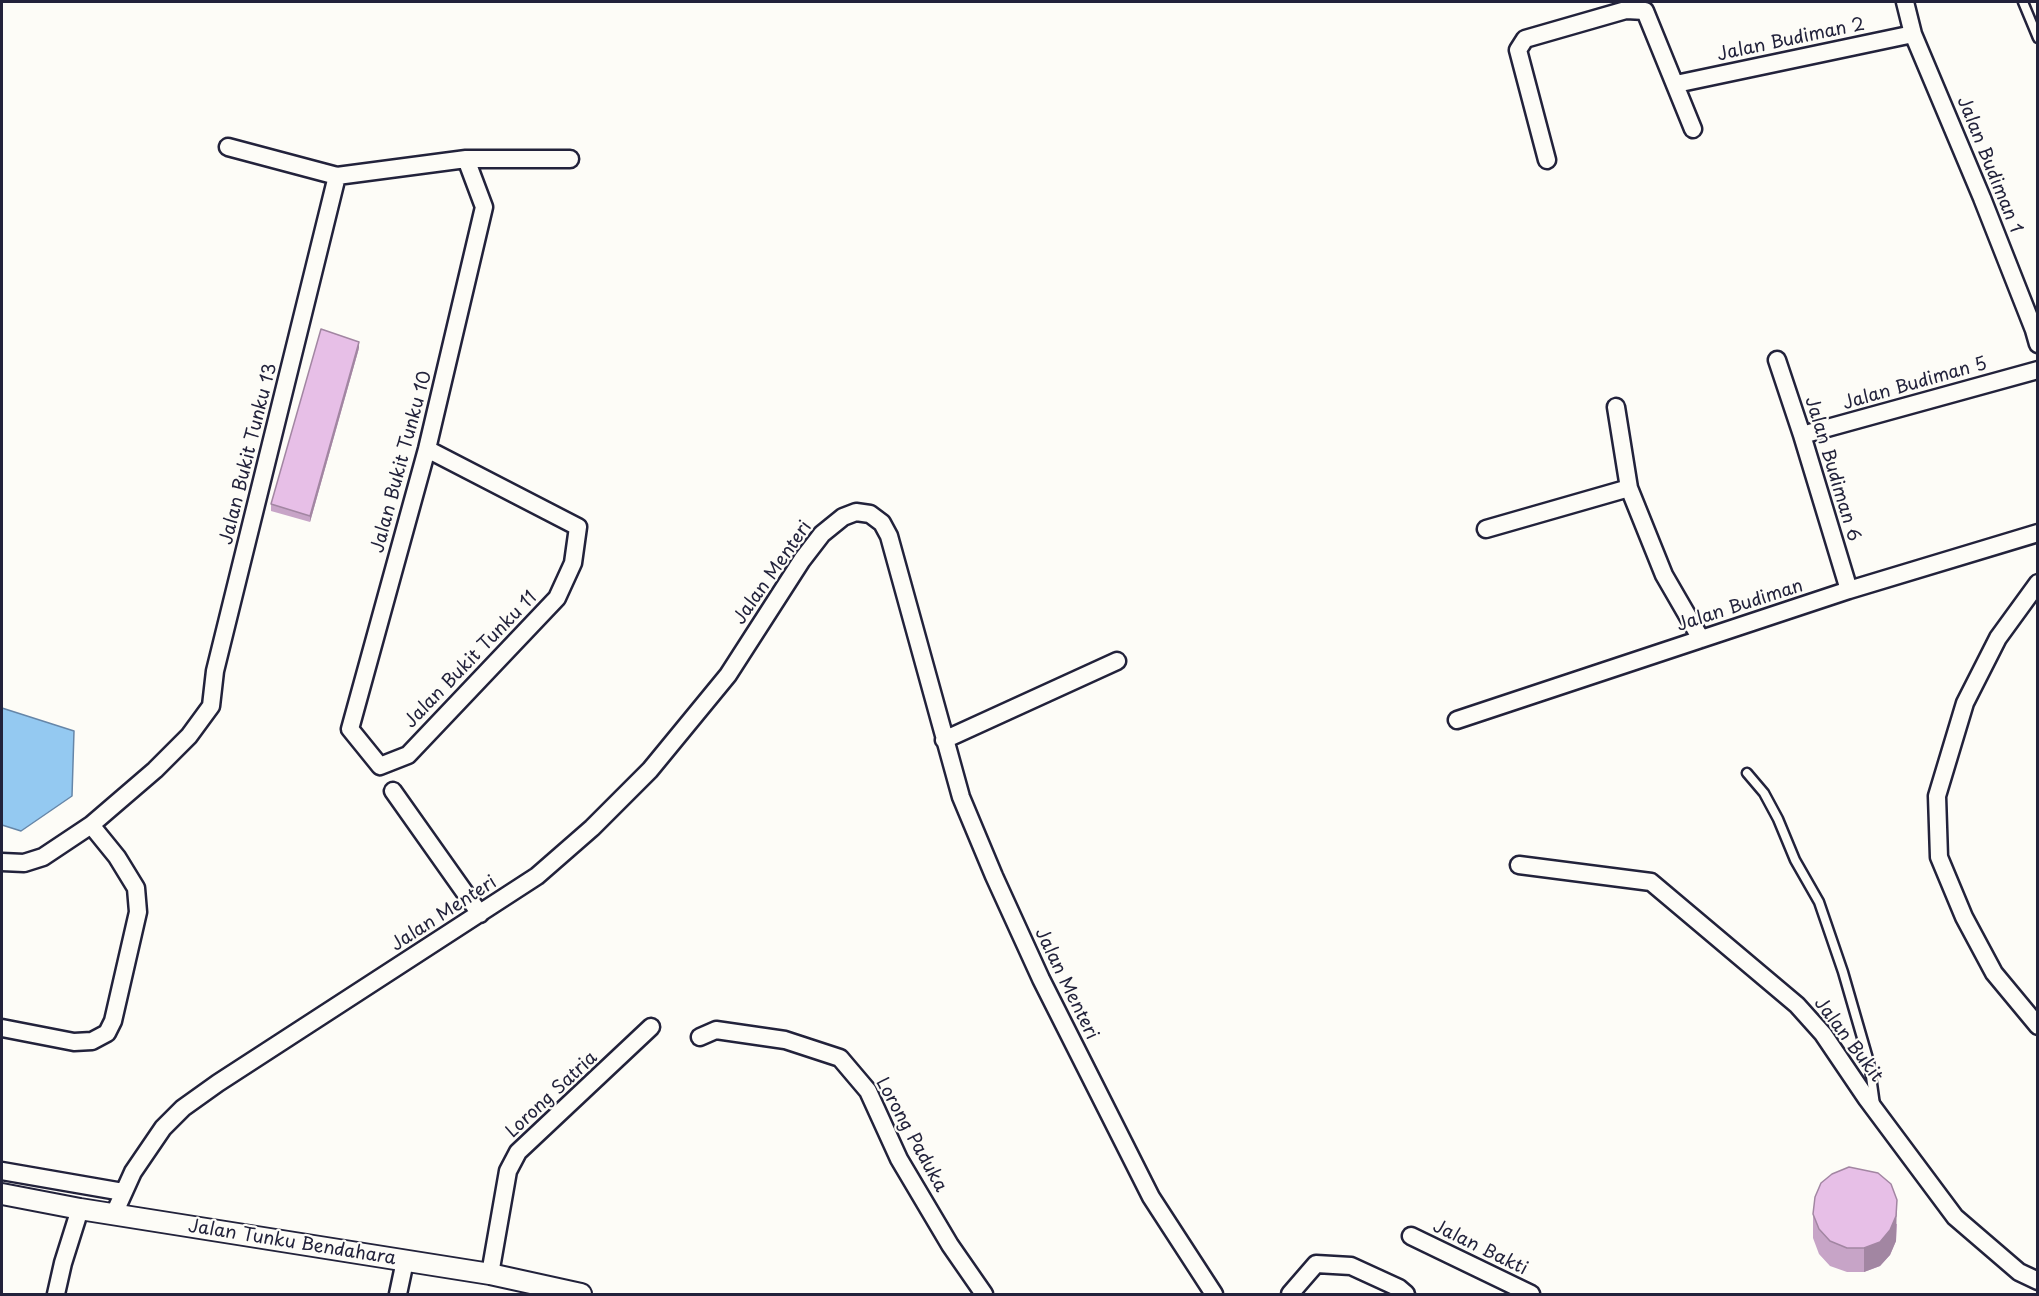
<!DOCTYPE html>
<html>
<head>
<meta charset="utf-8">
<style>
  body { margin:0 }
  #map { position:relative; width:2039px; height:1296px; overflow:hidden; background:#fdfcf7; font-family:"Playpen Sans",sans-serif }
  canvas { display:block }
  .frame { position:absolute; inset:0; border:3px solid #22223b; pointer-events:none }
</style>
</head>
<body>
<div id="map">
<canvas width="2039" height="1296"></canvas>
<div class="frame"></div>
</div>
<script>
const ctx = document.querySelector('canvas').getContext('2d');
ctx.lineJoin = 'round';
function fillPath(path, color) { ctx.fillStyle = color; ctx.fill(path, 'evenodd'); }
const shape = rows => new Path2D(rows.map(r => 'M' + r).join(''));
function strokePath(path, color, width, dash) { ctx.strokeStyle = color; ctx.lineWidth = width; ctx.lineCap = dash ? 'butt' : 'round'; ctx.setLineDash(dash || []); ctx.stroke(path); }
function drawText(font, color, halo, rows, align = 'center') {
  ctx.font = font + ' "Playpen Sans",sans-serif'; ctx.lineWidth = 4.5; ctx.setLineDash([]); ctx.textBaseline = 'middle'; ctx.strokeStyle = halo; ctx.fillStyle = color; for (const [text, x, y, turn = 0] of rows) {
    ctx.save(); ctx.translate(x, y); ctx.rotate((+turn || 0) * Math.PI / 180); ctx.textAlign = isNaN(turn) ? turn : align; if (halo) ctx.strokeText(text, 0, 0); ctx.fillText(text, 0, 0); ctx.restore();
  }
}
const water = shape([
  [2,708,74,731,72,796,21,831,2,825,2,708]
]);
fillPath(water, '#94c9f1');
strokePath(water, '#6686a8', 1.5);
const service = shape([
  [2023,2,2038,38],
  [1747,773,1764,793,1778,819,1795,860,1819,902,1843,972,1869,1062,1875,1105]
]);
const minor = shape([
  [1905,2,1913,34,1982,198,2034,330,2038,344],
  [1676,84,1913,34],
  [228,147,337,176,466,159,570,159],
  [1547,160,1518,50,1525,39,1626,10,1645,11,1693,129],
  [1777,360,1802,435,1849,590],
  [1616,407,1629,488,1664,575,1701,639],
  [1802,435,2038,370],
  [427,449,578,527,573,563,557,598,408,755,380,766,350,729,427,449,484,207,466,159],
  [1486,529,1629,488],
  [2038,583,1998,638,1965,703,1937,796,1939,857,1964,917,1994,973,2038,1026],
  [1457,720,1849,590,2038,533],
  [944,740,1117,661],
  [393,791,480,914],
  [2,862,24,863,43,857,91,825,155,770,189,736,211,706,215,671,337,176],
  [1519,865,1651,882,1797,1005,1823,1034,1867,1099,1955,1217,2019,1272,2038,1281],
  [2,1028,74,1042,92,1041,107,1033,113,1021,138,912,136,888,117,857,91,825],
  [700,1037,716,1030,785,1040,840,1058,868,1091,899,1159,950,1245,984,1294],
  [2,1171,123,1192],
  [114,1214,133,1172,163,1128,183,1108,218,1083,537,876,592,828,650,770,728,675,802,560,822,534,843,517,856,512,870,514,882,523,889,536,961,797,994,876,1041,979,1151,1197,1214,1294],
  [1411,1236,1531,1294],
  [490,1274,508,1171,518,1152,651,1027],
  [56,1294,63,1263,80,1209],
  [398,1294,405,1261],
  [1290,1294,1316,1264,1351,1266,1399,1288,1406,1294]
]);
const tertiary = shape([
  [2,1194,80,1209,490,1274,581,1294]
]);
strokePath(service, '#22223b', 13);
strokePath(minor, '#22223b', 21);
strokePath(tertiary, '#22223b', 24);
strokePath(service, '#fdfcf7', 8);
strokePath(minor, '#fdfcf7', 16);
strokePath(tertiary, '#fdfcf7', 20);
fillPath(shape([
  [359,348,310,522,271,511,271,504],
  [1813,1214,1897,1224,1896,1241,1890,1255,1880,1266,1864,1272,1847,1272,1830,1266,1819,1254,1813,1238]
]), '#c7a4c7');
fillPath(shape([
  [359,342,359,348,310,522,310,516],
  [1897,1200,1896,1241,1890,1255,1880,1266,1864,1272,1864,1248]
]), '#a286a2');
const building = shape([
  [321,329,359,342,310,516,271,504,321,329],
  [1849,1167,1878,1173,1891,1184,1897,1200,1896,1216,1890,1230,1880,1242,1864,1248,1847,1248,1830,1241,1819,1229,1813,1214,1815,1197,1821,1183,1832,1174,1849,1167]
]);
fillPath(building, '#e7bfe7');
strokePath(building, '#a286a2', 1.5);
drawText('18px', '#22223b', '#fdfcf7', [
  ["Jalan Budiman 2",1791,40,-12],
  ["Jalan Budiman 1",1989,165,68],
  ["Jalan Budiman 5",1915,384,-16],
  ["Jalan Bukit Tunku 13",249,454,-76],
  ["Jalan Bukit Tunku 10",402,462,-75],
  ["Jalan Budiman 6",1832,469,73],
  ["Jalan Menteri",773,573,-55],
  ["Jalan Budiman",1740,606,-18],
  ["Jalan Bukit Tunku 11",471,660,-46],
  ["Jalan Menteri",444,914,-33],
  ["Jalan Menteri",1066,984,64],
  ["Jalan Bukit",1848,1040,53],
  ["Lorong Satria",552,1095,-43],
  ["Lorong Paduka",911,1135,61],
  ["Jalan Tunku Bendahara",292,1243,9],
  ["Jalan Bakti",1480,1248,26]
]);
</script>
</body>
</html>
